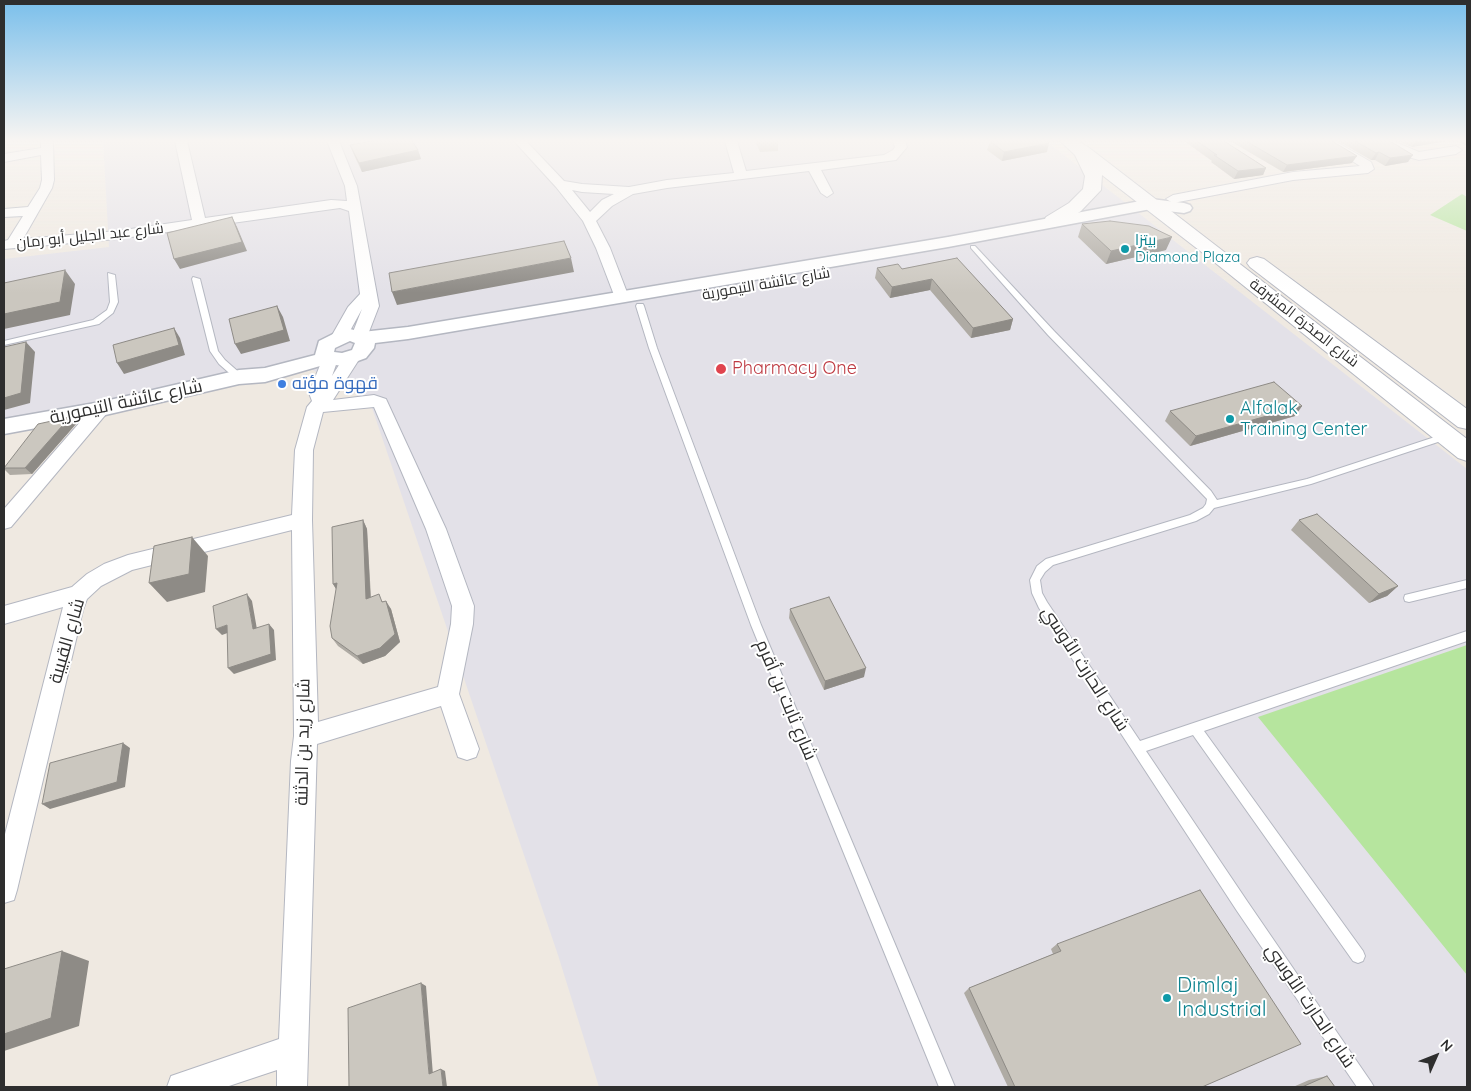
<!DOCTYPE html>
<html>
<head>
<meta charset="utf-8">
<style>
  body { margin:0 }
  #map { position:relative; width:1471px; height:1091px; overflow:hidden; background:#efe9e1; font-family:Quicksand,sans-serif }
  canvas { display:block }
  .frame { position:absolute; inset:0; border:5px solid #2e2e2e; pointer-events:none }
  .north { position:absolute; left:1411px; top:1031px; width:50px; height:50px; -webkit-text-stroke:4px #fff; paint-order:stroke; rotate:46deg; font-size:14px; font-weight:700; line-height:20px; text-align:center; color:#2e2e2e }
  .north::after { content:''; display:block; margin:auto; width:18px; height:22px; background:#2e2e2e; clip-path:polygon(50% 0,100% 100%,50% 72%,0 100%) }
</style>
</head>
<body>
<div id="map">
<canvas width="1471" height="1091"></canvas>
<div class="frame"></div>
<div class="north">N</div>
</div>
<script>
const ctx = document.querySelector('canvas').getContext('2d');
ctx.lineJoin = 'round';
function fillPath(path, color) { ctx.fillStyle = color; ctx.fill(path, 'evenodd'); }
const shape = rows => new Path2D(rows.map(r => 'M' + r).join(''));
function strokePath(path, color, width, dash) { ctx.strokeStyle = color; ctx.lineWidth = width; ctx.lineCap = dash ? 'butt' : 'round'; ctx.setLineDash(dash || []); ctx.stroke(path); }
function drawText(font, color, halo, rows, align = 'center') {
  ctx.font = font + ' Quicksand,Cairo,sans-serif'; ctx.lineWidth = 4; ctx.setLineDash([]); ctx.textBaseline = 'middle'; ctx.strokeStyle = halo; ctx.fillStyle = color; for (const [text, x, y, turn = 0] of rows) {
    ctx.save(); ctx.translate(x, y); ctx.rotate((+turn || 0) * Math.PI / 180); ctx.textAlign = isNaN(turn) ? turn : align; if (halo) ctx.strokeText(text, 0, 0); ctx.fillText(text, 0, 0); ctx.restore();
  }
}
fillPath(shape([
  [103,141,1046,141,1467,469,1467,1087,599,1087,558,955,370,402,311,369,4,429,4,259,109,247]
]), '#e3e1e8');
fillPath(shape([
  [1462,194,1467,197,1467,231,1430,215],
  [1467,645,1467,975,1258,717]
]), '#b6e59e');
const service = shape([
  [971,246,975,246,1054,331,1211,491,1217,500,1307,479,1447,433,1451,436,1450,438,1311,484,1214,508,1209,514,1196,521,1053,565,1045,572,1040,580,1042,593,1047,602,1140,741,1467,631,1467,641,1204,731,1363,951,1365,956,1363,961,1358,963,1353,961,1193,735,1146,751,1247,901,1371,1082,1374,1087,1357,1087,1237,911,1039,608,1032,593,1030,580,1037,566,1046,559,1190,515,1203,508,1206,504,1207,499,1048,335,971,248,971,246],
  [108,273,115,275,118,302,113,313,99,324,4,345,4,341,93,320,107,310,110,302,108,273],
  [193,277,200,279,218,351,225,360,242,375,242,379,236,379,219,364,210,351,192,279,193,277],
  [637,304,643,304,644,306,657,348,761,625,955,1087,939,1087,751,625,649,348,636,306,637,304],
  [1467,580,1467,588,1409,602,1405,601,1404,598,1405,595,1409,594,1467,580]
]);
const minor = shape([
  [41,141,53,141,54,180,52,188,23,239,117,231,192,220,175,141,187,141,205,218,331,200,347,201,345,186,327,141,339,141,357,186,379,306,367,337,365,340,359,342,353,340,351,337,362,309,345,340,333,340,331,337,348,307,360,294,349,211,340,208,117,239,4,249,4,241,8,240,23,216,4,217,4,209,28,207,40,188,42,180,41,155,4,162,4,154,41,148,41,141],
  [514,141,526,141,564,181,582,184,629,187,667,180,734,173,725,141,737,141,746,171,884,155,893,150,895,147,893,141,905,141,907,147,896,160,821,170,833,193,827,197,821,193,809,171,667,188,633,194,612,206,596,221,610,248,628,295,626,298,621,299,616,298,614,295,596,248,583,221,556,187,514,141],
  [572,190,582,192,614,194,602,200,590,212,572,190],
  [1321,141,1335,141,1371,162,1374,169,1368,173,1293,180,1173,203,1166,199,1173,195,1293,172,1360,166,1321,141],
  [1378,141,1393,141,1419,152,1456,146,1462,150,1456,154,1419,160,1401,155,1378,141],
  [352,353,358,354,360,358,333,400,374,395,386,399,446,529,474,606,473,624,459,694,479,749,476,757,467,760,458,757,441,706,317,744,307,1087,277,1087,277,1070,226,1087,167,1087,171,1076,279,1039,291,761,294,736,292,530,132,570,101,586,87,599,83,610,17,890,14,900,4,903,4,838,63,607,4,624,4,606,72,587,87,574,104,564,128,555,292,515,295,450,307,407,312,401,309,393,324,355,330,354,336,355,338,359,332,376,346,354,352,353],
  [374,407,426,529,452,606,451,624,438,687,318,722,312,520,313,450,323,412,374,407],
  [101,403,107,405,110,409,107,413,11,527,4,529,4,509,95,405,101,403]
]);
const tertiary = shape([
  [1151,199,1184,203,1190,205,1192,208,1190,211,1184,213,1151,209,948,247,408,339,375,343,374,348,366,358,344,366,327,364,265,382,239,384,101,416,4,434,4,419,101,402,239,370,265,368,315,355,319,341,339,331,350,329,362,332,408,327,948,237,1151,199],
  [350,341,355,343,352,350,342,353,334,352,335,348,350,341]
]);
const secondary = shape([
  [1060,141,1078,141,1088,147,1467,439,1467,461,1458,458,1208,257,1102,175,1101,190,1081,211,1060,225,1053,227,1046,225,1044,221,1046,217,1069,203,1083,189,1085,176,1075,155,1060,141],
  [1257,257,1264,259,1467,409,1467,429,1458,427,1250,267,1247,263,1250,259,1257,257]
]);
strokePath(service, '#b4b7c1', 2);
strokePath(minor, '#b4b7c1', 2);
strokePath(tertiary, '#b4b7c1', 3);
strokePath(secondary, '#b4b7c1', 2);
fillPath(service, '#fff');
fillPath(minor, '#fff');
fillPath(tertiary, '#fff');
fillPath(secondary, '#fff');
fillPath(shape([
  [755,141,778,141,778,151,760,152],
  [990,141,1047,152,1002,161,987,150],
  [1184,141,1224,141,1266,168,1263,175,1234,179,1211,162,1212,161],
  [1230,141,1332,141,1352,163,1283,172],
  [1338,141,1390,141,1408,162,1385,166,1375,160,1371,160],
  [1397,141,1447,141,1412,147],
  [1456,141,1467,141,1467,146,1465,145],
  [350,145,418,150,421,159,362,172,354,155],
  [1082,224,1166,250,1106,264,1078,237],
  [957,258,1013,319,1010,330,971,338,930,290,890,298,875,278,877,268,902,269],
  [1302,406,1295,416,1190,446,1165,421,1170,411],
  [70,417,76,424,32,474,10,475,4,469,4,467],
  [363,520,367,529,371,597,384,602,391,609,400,642,385,656,363,664,338,646,332,638,336,589,333,584],
  [1299,520,1398,586,1387,596,1369,603,1291,530],
  [790,609,864,677,824,690,789,618],
  [1057,944,1202,1087,1008,1087,964,993,969,988,1053,954,1051,949],
  [1327,1076,1335,1087,1293,1087,1309,1080]
]), '#afaba4');
fillPath(shape([
  [1416,141,1447,141,1412,147],
  [1049,143,1047,152,1002,161,1004,152],
  [418,150,421,159,362,172,359,163],
  [1379,152,1375,160,1371,160,1376,153],
  [1413,155,1408,162,1385,166,1390,158],
  [1357,156,1352,163,1283,172,1287,165],
  [1266,168,1263,175,1234,179,1238,171],
  [232,217,237,227,247,251,180,269,174,259],
  [1172,237,1166,250,1106,264,1111,251],
  [571,258,574,272,397,305,392,292],
  [65,270,75,284,70,315,4,329,4,314],
  [932,279,930,290,890,298,892,287],
  [277,306,283,317,290,341,241,354,235,344],
  [1013,319,1010,330,971,338,973,328],
  [174,328,180,338,185,355,124,374,117,363],
  [26,342,35,352,30,403,4,410,4,398],
  [1302,406,1295,416,1190,446,1196,436],
  [70,417,76,424,32,474,25,468],
  [363,520,367,529,371,607,366,599],
  [192,537,208,556,205,592,167,602,149,583],
  [337,583,338,592,333,584],
  [1398,586,1387,596,1369,603,1379,594],
  [247,594,252,601,258,635,253,629],
  [386,601,391,609,400,642,385,656,363,664,357,656],
  [269,624,274,630,276,660,234,674,228,668],
  [227,625,233,631,222,635,216,629],
  [866,668,864,677,824,690,825,681],
  [123,743,130,748,125,787,50,809,42,804],
  [62,951,89,961,79,1026,4,1051,4,1034],
  [421,983,426,986,433,1075,429,1074],
  [441,1069,445,1071,447,1087,443,1087]
]), '#8e8b86');
const building = shape([
  [372,141,412,141,418,150,359,163,350,145,372,141],
  [990,141,1047,141,1049,143,1004,152,990,141],
  [1197,141,1224,141,1266,168,1238,171,1214,155,1217,155,1197,141],
  [1246,141,1332,141,1357,156,1287,165,1246,141],
  [1355,141,1390,141,1413,155,1390,158,1379,152,1376,153,1355,141],
  [232,217,242,242,174,259,167,233,232,217],
  [1110,221,1149,226,1172,237,1111,251,1082,224,1110,221],
  [564,241,571,258,392,292,389,273,564,241],
  [957,258,1013,319,973,328,932,279,892,287,877,268,898,264,902,269,957,258],
  [65,270,60,302,4,314,4,283,65,270],
  [277,306,284,330,235,344,229,319,277,306],
  [174,328,179,345,117,363,113,345,174,328],
  [26,342,21,393,4,398,4,347,26,342],
  [1274,382,1302,406,1196,436,1170,411,1274,382],
  [70,417,25,468,4,468,38,424,70,417],
  [1317,514,1398,586,1379,594,1299,520,1317,514],
  [363,520,366,599,379,594,382,602,386,601,395,634,380,648,357,656,332,638,330,626,337,583,333,584,332,527,363,520],
  [192,537,189,574,149,583,154,546,192,537],
  [247,594,253,629,269,624,271,654,228,668,227,625,216,629,213,606,247,594],
  [829,597,866,668,825,681,790,609,829,597],
  [123,743,117,782,42,804,50,763,123,743],
  [1200,890,1301,1044,1202,1087,1015,1087,969,988,1061,951,1057,944,1200,890],
  [62,951,51,1018,4,1034,4,969,62,951],
  [421,983,429,1074,441,1069,443,1087,349,1087,348,1008,421,983],
  [1327,1076,1335,1087,1302,1087,1327,1076]
]);
fillPath(building, '#cbc7bf');
strokePath(building, '#8e8b86', 1);
const sky = ctx.createLinearGradient(0, 0, 0, 293);
sky.addColorStop(0, '#7abfeb');
sky.addColorStop(0.48, '#f8f5f2');
sky.addColorStop(1, '#f8f5f200');
ctx.fillStyle = sky;
ctx.fillRect(0, 0, 1471, 293);
for (const [x, y, r, color] of [
  [1125,249,5,"#0f9aa8"],
  [721,369,6,"#e0444e"],
  [282,384,5,"#3f7fe0"],
  [1230,419,5,"#0f9aa8"],
  [1167,998,5,"#0f9aa8"]
]) { const dot = new Path2D(); dot.arc(x, y, r, 0, 2 * Math.PI); ctx.fillStyle = color; ctx.fill(dot); strokePath(dot, '#fff', 2); }
drawText('15px', '#2e2e2e', '#fff', [
  ["شارع عبد الجليل أبو رمان",90,236,-6],
  ["شارع عائشة التيمورية",766,284,-10],
  ["شارع الصخرة المشرفة",1304,323,38]
]);
drawText('15px', '#0d838f', '#fff', [
  ["بيتزا",1135,240],
  ["Diamond Plaza",1135,257]
], 'left');
drawText('18px', '#be3a42', '#fff', [
  ["Pharmacy One",732,369]
], 'left');
drawText('18px', '#366cbe', '#fff', [
  ["قهوة مؤته",292,384]
], 'left');
drawText('18px', '#2e2e2e', '#fff', [
  ["شارع عائشة التيمورية",126,402,-12],
  ["شارع القبيبة",67,641,-74],
  ["شارع الحارث الأوسي",1085,669,57],
  ["شارع ثابت بن أقرم",786,700,67],
  ["شارع زيد بن الدثنة",303,742,-89],
  ["شارع الحارث الأوسي",1310,1006,56]
]);
drawText('18px', '#0d838f', '#fff', [
  ["Alfalak",1240,409],
  ["Training Center",1240,430]
], 'left');
drawText('21px', '#0d838f', '#fff', [
  ["Dimlaj",1177,986],
  ["Industrial",1177,1010]
], 'left');
</script>
</body>
</html>
